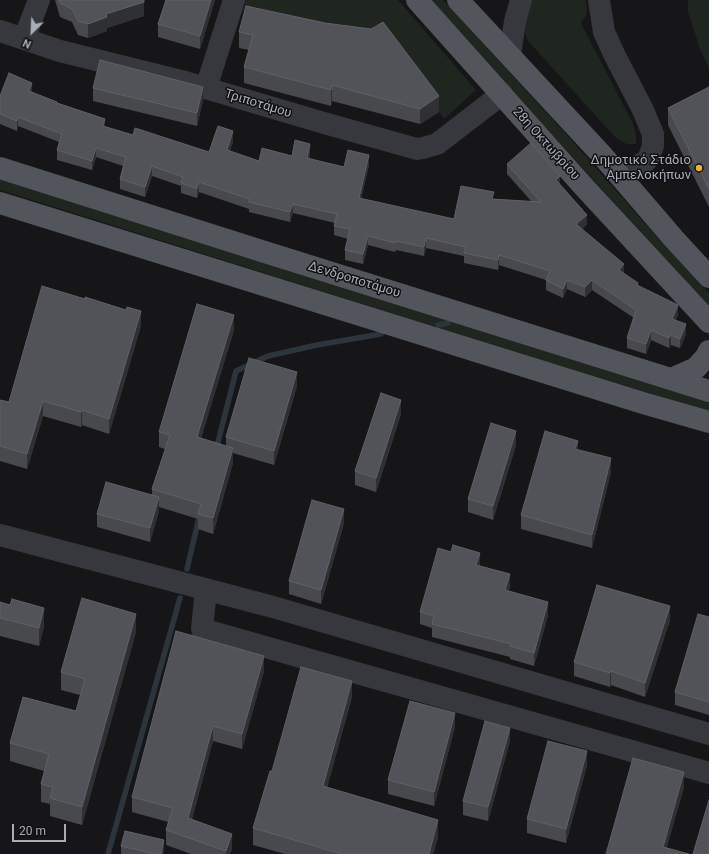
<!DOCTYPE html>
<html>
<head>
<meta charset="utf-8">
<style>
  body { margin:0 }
  #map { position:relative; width:709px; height:854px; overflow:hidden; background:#161618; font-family:Roboto,sans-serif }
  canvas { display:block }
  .north { position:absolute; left:12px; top:12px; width:40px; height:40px; -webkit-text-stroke:3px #111113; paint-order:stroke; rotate:204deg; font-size:11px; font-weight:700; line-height:16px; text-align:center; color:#a8adb8 }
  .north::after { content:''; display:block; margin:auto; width:14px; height:18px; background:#a8adb8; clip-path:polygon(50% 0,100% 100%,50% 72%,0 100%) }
  .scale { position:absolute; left:12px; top:824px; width:54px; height:18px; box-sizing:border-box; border:2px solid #a8adb8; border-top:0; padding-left:5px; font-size:12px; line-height:14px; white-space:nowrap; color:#a8adb8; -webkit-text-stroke:3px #111113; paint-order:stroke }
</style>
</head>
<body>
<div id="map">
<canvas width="709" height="854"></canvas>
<div class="north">N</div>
<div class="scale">20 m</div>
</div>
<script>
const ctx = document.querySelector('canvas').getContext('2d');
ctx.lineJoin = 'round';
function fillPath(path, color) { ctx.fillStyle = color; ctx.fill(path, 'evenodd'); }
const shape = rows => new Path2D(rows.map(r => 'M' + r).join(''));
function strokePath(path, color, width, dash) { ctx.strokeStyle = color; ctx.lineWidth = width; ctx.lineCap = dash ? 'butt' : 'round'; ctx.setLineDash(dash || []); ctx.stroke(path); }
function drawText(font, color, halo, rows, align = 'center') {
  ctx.font = font + ' Roboto,sans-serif'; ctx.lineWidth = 3; ctx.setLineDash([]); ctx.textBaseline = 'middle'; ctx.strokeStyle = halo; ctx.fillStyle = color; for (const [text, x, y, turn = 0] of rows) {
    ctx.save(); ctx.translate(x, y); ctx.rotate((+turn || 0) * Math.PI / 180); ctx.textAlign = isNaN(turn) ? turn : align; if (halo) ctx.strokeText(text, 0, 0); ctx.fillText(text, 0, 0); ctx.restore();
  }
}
fillPath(shape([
  [246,0,398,0,476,90,444,119,381,22,358,37,319,32,243,11],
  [430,0,443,0,566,134,658,238,709,293,709,307],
  [532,0,586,0,587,11,586,16,581,23,633,124,636,135,636,144,627,144,617,139,528,41,524,30,529,3],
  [688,0,709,0,709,69,700,49,688,12],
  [0,179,709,400,709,411,564,367,0,190]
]), '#1e261f');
strokePath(shape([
  [438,325,448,323],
  [216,450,236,371,268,356,317,345,381,334],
  [187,569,199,518],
  [108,854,180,598]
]), '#2c353c', 5.5);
strokePath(shape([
  [599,0,604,32,615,56,643,110,653,134,653,146,649,157,646,161,621,176],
  [0,31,60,51,185,82,324,123,417,149,423,148,437,144,502,94],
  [24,39,39,0],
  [510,55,515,21,521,0],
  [206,88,234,0],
  [0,535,273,607,709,734],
  [206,589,202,629,709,773]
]), '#37383d', 22);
strokePath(shape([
  [417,0,585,188,709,322],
  [458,0,601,154,674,239,709,277],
  [0,168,268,253,709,391],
  [0,203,643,403,709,422],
  [671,379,696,368,706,357,709,351]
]), '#53555c', 22);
fillPath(shape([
  [55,0,144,0,144,16,107,28,107,31,88,38,78,35,72,22,60,17],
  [166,0,215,0,200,49,158,37,158,24],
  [246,6,439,112,420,124,332,101,331,106,244,83,244,67,249,50,239,48,239,32],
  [709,87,709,207,668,125,668,108],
  [93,88,203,100,197,126,93,101],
  [32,92,105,127,133,135,209,152,233,141,230,151,259,161,310,153,309,159,344,167,369,165,361,199,454,219,494,199,532,202,507,174,507,164,560,185,587,224,582,229,624,273,624,274,638,286,678,314,676,320,686,334,680,348,671,345,669,348,651,340,646,354,627,348,627,338,634,318,592,290,585,297,567,289,563,298,546,290,546,280,499,265,498,270,464,263,464,256,426,248,424,256,396,250,395,252,368,245,363,264,345,260,345,250,348,239,334,235,334,226,335,223,293,213,290,222,249,212,249,209,199,192,197,198,181,193,181,186,152,176,145,197,120,189,120,179,123,166,96,157,92,170,57,160,57,150,59,142,18,126,17,131,0,124,0,96],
  [141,326,109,434,82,425,81,427,43,416,27,469,0,461,0,400,9,402],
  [234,330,201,438,226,446,226,437,297,386,274,465,233,453,233,463,213,534,198,529,198,519,159,507,159,511,150,542,97,527,97,514,152,495,152,489,165,449,159,447,159,432],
  [401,414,376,492,355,485,355,471],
  [516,445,493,520,468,512,468,499],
  [578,450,611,472,592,548,521,529,521,515],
  [344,523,321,604,289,594,289,581],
  [480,566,510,587,508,591,548,615,534,666,510,659,510,657,432,637,432,628,420,624,420,612],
  [0,602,44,626,39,646,0,636],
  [709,617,709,715,675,705,675,692],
  [670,620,645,697,611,685,610,687,574,676,574,662],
  [136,632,82,825,50,816,50,804,41,802,41,784,44,771,10,761,10,743,76,711,80,695,61,690,61,672],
  [264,671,242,749,213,741,192,819,232,849,230,854,191,854,166,845,166,830,168,822,132,812,132,797],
  [352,697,327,787,438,837,433,854,285,854,253,845,253,828,272,771],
  [455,727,434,806,388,794,388,780],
  [510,741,488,821,463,815,463,801],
  [587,765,566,843,527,833,527,819],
  [121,846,164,850,163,854,121,854]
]), '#47494d');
fillPath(shape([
  [211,0,215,0,200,49,200,36],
  [144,2,144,16,107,28,107,31,88,38,88,24,106,14],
  [32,83,32,92,29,91],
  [332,85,332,101,331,106,331,90],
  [203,87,203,100,197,126,197,113],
  [439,96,439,112,420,124,420,109],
  [18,117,18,126,17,131,17,121],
  [105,119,105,129,103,126],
  [233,131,233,141,227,160,227,150],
  [310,144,310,153,307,168,307,158],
  [96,148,96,157,92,170,92,161],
  [369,155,369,165,359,208,359,198],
  [152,166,152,176,145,197,145,187],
  [560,176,560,186,556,180],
  [199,182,199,192,197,198,197,189],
  [293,204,293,213,290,222,290,212],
  [587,215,587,224,576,234,576,224],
  [368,236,368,245,363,264,363,254],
  [426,238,426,248,424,256,424,247],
  [499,255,499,265,498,270,498,260],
  [624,264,624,273,619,280,619,270],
  [567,280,567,289,563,298,563,289],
  [592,280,592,290,585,297,585,287],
  [678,305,678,314,672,329,672,319],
  [141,311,141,326,109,434,109,419],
  [234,315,234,330,197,452,197,437],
  [686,324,686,334,680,348,680,339],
  [651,330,651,340,646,354,646,344],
  [671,335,671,345,669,348,669,338],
  [297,372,297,386,274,465,274,451],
  [401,400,401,414,376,492,376,478],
  [43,401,43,416,27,469,27,454],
  [82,410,82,425,81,427,81,412],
  [516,431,516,445,493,520,493,506],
  [578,441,578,454,575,449],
  [233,448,233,463,213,534,213,518],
  [611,458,611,472,592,548,592,535],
  [159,497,159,511,150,542,150,528],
  [344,509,344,523,321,604,321,590],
  [480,553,480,566,476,565],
  [510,574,510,587,505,603,505,590],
  [548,602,548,615,534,666,534,653],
  [670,606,670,620,645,697,645,683],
  [44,608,44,626,39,646,39,628],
  [136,614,136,632,82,825,82,807],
  [264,656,264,671,242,749,242,734],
  [611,671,611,685,610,687,610,673],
  [352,681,352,697,323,803,323,786],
  [455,713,455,727,434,806,434,792],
  [213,726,213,741,188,833,188,818],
  [510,728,510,741,488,821,488,807],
  [587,751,587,765,566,843,566,829],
  [684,772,684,788,665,854,663,847],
  [438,820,438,837,433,854,429,854],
  [232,834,232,849,230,854,226,854,226,851],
  [164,840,164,850,163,854,161,854]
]), '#2f3033');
const building = shape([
  [59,0,144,0,144,2,106,14,107,17,88,24,78,21,72,9,60,3,59,0],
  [166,0,211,0,200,36,158,24,166,0],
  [246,6,325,23,371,29,383,22,439,96,420,109,332,85,331,90,244,67,253,35,239,32,246,6],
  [100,60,203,87,197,113,93,88,100,60],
  [9,73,32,83,29,91,57,102,57,103,105,119,103,126,133,135,135,128,209,152,218,126,233,131,227,150,259,161,262,148,292,156,295,140,310,144,307,158,344,167,348,150,369,155,359,198,454,219,461,186,494,192,492,199,541,202,507,164,531,143,560,176,556,180,587,215,576,224,624,264,619,270,638,283,637,285,678,305,672,319,686,324,680,339,671,335,669,338,651,330,646,344,627,338,636,310,592,280,585,287,567,280,563,289,546,280,550,271,499,255,498,260,464,253,466,247,426,238,424,247,396,241,395,243,368,236,363,254,345,250,350,229,334,226,337,214,293,204,290,212,249,202,249,199,199,182,197,189,181,183,183,177,152,166,145,187,120,179,126,157,96,148,92,161,57,150,62,134,18,117,17,121,0,114,0,96,9,73],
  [709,87,709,189,668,108,709,87],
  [42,286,85,299,85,297,126,310,127,307,141,311,109,419,82,410,81,412,43,401,27,454,0,446,0,400,9,402,42,286],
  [197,304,234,315,197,437,233,448,213,518,198,514,201,504,152,489,170,435,159,432,197,304],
  [249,358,297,372,274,451,226,437,249,358],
  [381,393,401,400,376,478,355,471,381,393],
  [491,423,516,431,493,506,468,499,491,423],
  [545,431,578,441,575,449,611,458,592,535,521,515,545,431],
  [106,482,159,497,150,528,97,514,106,482],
  [312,500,344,509,321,590,289,581,312,500],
  [453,545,480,553,476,565,510,574,505,590,548,602,534,653,510,646,511,644,432,624,434,616,420,612,438,548,451,552,453,545],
  [597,585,670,606,645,683,611,671,610,673,574,662,597,585],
  [82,598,136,614,82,807,50,798,53,787,41,784,49,754,10,743,23,697,76,711,85,679,61,672,82,598],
  [12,599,44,608,39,628,0,618,0,602,10,605,12,599],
  [698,614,709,617,709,702,675,692,698,614],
  [176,631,264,656,242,734,213,726,188,818,232,834,226,851,166,830,173,808,132,797,176,631],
  [301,667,352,681,323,786,438,820,429,854,342,854,253,828,270,771,272,771,301,667],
  [410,701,455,713,434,792,388,780,410,701],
  [485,721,510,728,488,807,463,801,485,721],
  [548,741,587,751,566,829,527,819,548,741],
  [633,758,684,772,663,847,689,854,606,854,633,758],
  [709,800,709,854,693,854,709,800],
  [125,831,164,840,161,854,155,854,121,846,125,831]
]);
fillPath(building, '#525359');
strokePath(building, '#5f6168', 1);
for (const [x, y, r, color] of [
  [699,168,4,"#f2b134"]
]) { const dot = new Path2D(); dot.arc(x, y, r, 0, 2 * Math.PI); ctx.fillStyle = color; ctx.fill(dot); strokePath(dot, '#111113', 1.5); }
drawText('13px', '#a8adb8', '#111113', [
  ["Τριποτάμου",258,104,17],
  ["28η Οκτωβρίου",546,144,48],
  ["Δενδροποτάμου",354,280,17]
]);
drawText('13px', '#a8adb8', '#111113', [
  ["Δημοτικό Στάδιο",691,161],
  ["Αμπελοκήπων",691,176]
], 'right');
</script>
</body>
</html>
